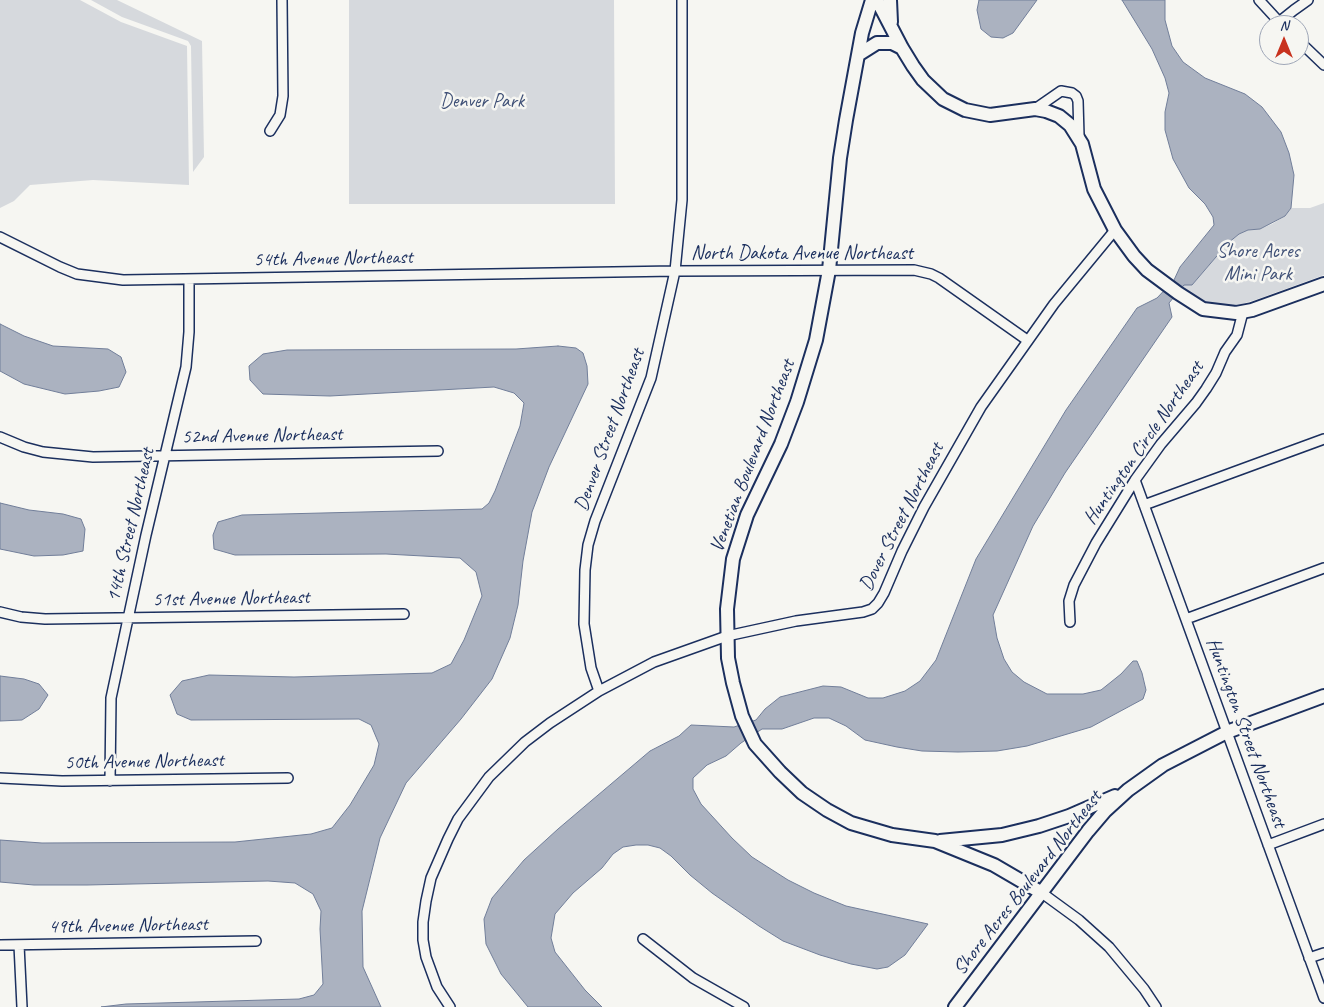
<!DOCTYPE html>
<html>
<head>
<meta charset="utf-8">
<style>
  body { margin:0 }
  #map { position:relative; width:1324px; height:1007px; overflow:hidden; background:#f6f6f2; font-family:Caveat,sans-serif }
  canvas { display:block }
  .north { position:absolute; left:1259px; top:15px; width:50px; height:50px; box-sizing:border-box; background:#f6f6f2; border:1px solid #9ea6b7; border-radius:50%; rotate:0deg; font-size:14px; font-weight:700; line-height:20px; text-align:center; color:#1b2f5e }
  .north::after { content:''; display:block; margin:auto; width:18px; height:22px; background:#c8321e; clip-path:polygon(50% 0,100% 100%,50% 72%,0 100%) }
</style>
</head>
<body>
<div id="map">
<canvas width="1324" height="1007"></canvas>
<div class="north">N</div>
</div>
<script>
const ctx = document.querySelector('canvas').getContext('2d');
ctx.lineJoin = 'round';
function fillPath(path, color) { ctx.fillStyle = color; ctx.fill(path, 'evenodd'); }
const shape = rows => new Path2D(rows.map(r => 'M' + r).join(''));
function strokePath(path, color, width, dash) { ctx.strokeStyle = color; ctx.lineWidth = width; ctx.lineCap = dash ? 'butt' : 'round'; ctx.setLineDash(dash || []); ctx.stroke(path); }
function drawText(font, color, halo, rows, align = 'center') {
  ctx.font = font + ' Caveat,sans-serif'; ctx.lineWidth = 5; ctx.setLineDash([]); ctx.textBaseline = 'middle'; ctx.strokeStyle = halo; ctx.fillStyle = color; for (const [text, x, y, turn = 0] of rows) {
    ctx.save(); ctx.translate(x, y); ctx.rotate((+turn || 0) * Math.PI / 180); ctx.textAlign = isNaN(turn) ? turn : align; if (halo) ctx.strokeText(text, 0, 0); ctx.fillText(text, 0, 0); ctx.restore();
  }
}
fillPath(shape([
  [0,0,80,0,121,22,187,46,189,185,93,180,30,185,14,201,0,208],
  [91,0,117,0,202,41,204,157,193,172,191,46,188,41,122,17],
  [349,0,614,0,615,204,349,204],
  [1324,203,1324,275,1255,300,1235,306,1217,305,1202,301,1181,289,1184,285,1192,285,1228,243,1239,234,1248,230,1260,229,1272,224,1285,216,1291,208,1310,208]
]), '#d6d9dd');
const water = shape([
  [979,0,1037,0,1013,33,1003,38,991,37,981,29,977,10,979,0],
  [1122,0,1165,0,1165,20,1172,46,1183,62,1205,78,1245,94,1262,107,1281,132,1289,153,1294,175,1291,208,1285,216,1260,229,1248,230,1239,234,1228,243,1192,285,1184,285,1169,303,1172,317,1065,473,1033,526,993,615,997,638,1004,659,1012,672,1024,682,1047,694,1083,694,1101,690,1121,674,1133,661,1137,661,1142,673,1146,690,1143,699,1091,727,1027,746,997,751,958,752,922,751,897,747,865,740,846,726,829,718,814,718,782,729,762,729,741,743,726,756,707,765,693,778,693,789,701,804,732,838,752,857,788,880,814,893,846,906,928,924,905,955,888,967,877,969,851,964,820,955,783,941,759,926,712,893,690,875,671,856,660,848,648,845,636,845,623,847,613,854,602,868,573,893,555,914,551,938,555,952,585,990,602,1007,528,1007,501,974,486,944,484,919,492,898,524,860,558,829,650,751,679,736,691,725,734,727,756,720,765,709,780,697,823,686,841,687,868,698,883,698,905,691,920,681,936,660,976,559,1066,410,1137,308,1157,298,1174,280,1180,267,1214,225,1213,217,1205,204,1189,188,1173,159,1165,130,1165,112,1169,93,1165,78,1152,49,1122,0],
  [0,324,24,336,53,346,108,349,121,357,126,372,119,387,99,391,65,394,24,384,0,371,0,324],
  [558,346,576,348,583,353,587,366,588,384,549,467,532,512,523,561,518,605,510,638,492,679,461,719,406,783,380,838,362,911,363,967,381,1007,101,1007,126,1004,299,999,314,995,323,984,320,929,321,911,313,894,295,883,268,881,87,885,34,885,0,882,0,840,42,843,235,842,311,834,332,828,350,805,374,765,379,744,371,725,359,719,191,720,177,714,170,695,182,681,209,675,294,677,432,673,451,664,464,640,482,596,476,572,460,558,386,554,235,555,214,549,213,535,218,522,242,515,482,509,489,503,495,491,520,426,524,403,514,393,494,387,330,396,263,394,250,380,249,366,263,354,287,350,516,349,558,346],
  [0,503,29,510,63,514,81,519,85,529,83,551,63,555,34,556,0,549,0,503],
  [0,676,24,679,39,684,48,695,39,709,22,720,0,721,0,676]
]);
fillPath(water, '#abb2c0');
strokePath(water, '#717e99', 1);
const street = shape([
  [1259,0,1282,25],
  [1279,22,1294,10,1308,0],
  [1299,41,1324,65],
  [1035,109,1061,91,1072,93,1076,96,1078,101,1079,136],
  [270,131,280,115,283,96,282,0],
  [0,237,60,267,77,274,123,280,675,271,914,270,931,274,939,278,1027,340],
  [0,437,24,447,43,452,93,457,438,451],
  [1135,480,1324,998],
  [1144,505,1324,439],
  [0,612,21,617,45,619,404,614],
  [1186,619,1324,568],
  [1070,622,1069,601,1074,585,1096,543,1135,480,1161,444,1196,403,1206,389,1216,373,1225,352,1237,335,1243,312],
  [599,691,591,668,584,624,585,570,588,545,595,521,651,378,675,271,682,200,682,0],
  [0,778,62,781,288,778],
  [110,781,111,698,146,535,186,367,189,332,189,279],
  [1268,845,1324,824],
  [1042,893,1079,920,1109,947,1144,989,1156,1007],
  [643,939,693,978,744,1007],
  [0,945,256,941],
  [19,945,22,1007],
  [1309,958,1324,953],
  [450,1007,437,987,426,957,423,940,423,922,426,901,431,878,448,839,458,819,489,777,525,742,550,723,599,691,654,662,727,636,796,621,863,612,872,609,878,603,884,593,902,551,924,507,981,407,1054,304,1115,230]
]);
const secondary = shape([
  [872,0,862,33,846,120,840,158,829,270,816,340,797,402,781,444,747,515,733,559,727,609,728,658,733,683,742,716,755,744,780,772,802,793,827,810,851,823,892,835,935,841,994,865,1042,893],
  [877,0,902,48,913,66,923,80,943,99,965,110,990,115,1035,109,1046,111,1059,116,1070,125,1082,144,1094,189,1115,230,1134,256,1147,270,1178,293,1203,309,1236,313,1252,310,1324,284],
  [890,0,891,22],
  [858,55,877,43,892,43,902,48],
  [940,841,1002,835,1039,826,1069,816,1115,796],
  [955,1007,1088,831,1105,811,1128,790,1163,765,1227,732,1324,696]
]);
strokePath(street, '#1b2f5e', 12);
strokePath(secondary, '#1b2f5e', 16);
strokePath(street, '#f6f6f2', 9);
strokePath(secondary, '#f6f6f2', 12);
drawText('20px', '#405177', '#f6f6f2', [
  ["Denver Park",482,102],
  ["Shore Acres",1258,252],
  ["Mini Park",1258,275]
]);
drawText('20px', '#1b2f5e', '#f6f6f2', [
  ["North Dakota Avenue Northeast",802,254],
  ["54th Avenue Northeast",333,259,-1],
  ["Denver Street Northeast",610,430,-70],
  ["52nd Avenue Northeast",262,436,-1],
  ["Huntington Circle Northeast",1144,443,-55],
  ["Venetian Boulevard Northeast",753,456,-69],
  ["Dover Street Northeast",902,517,-63],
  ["14th Street Northeast",131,525,-77],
  ["51st Avenue Northeast",231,599,-1],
  ["Huntington Street Northeast",1246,733,70],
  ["50th Avenue Northeast",144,762,-1],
  ["Shore Acres Boulevard Northeast",1028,883,-52],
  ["49th Avenue Northeast",128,926,-1]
]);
</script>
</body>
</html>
